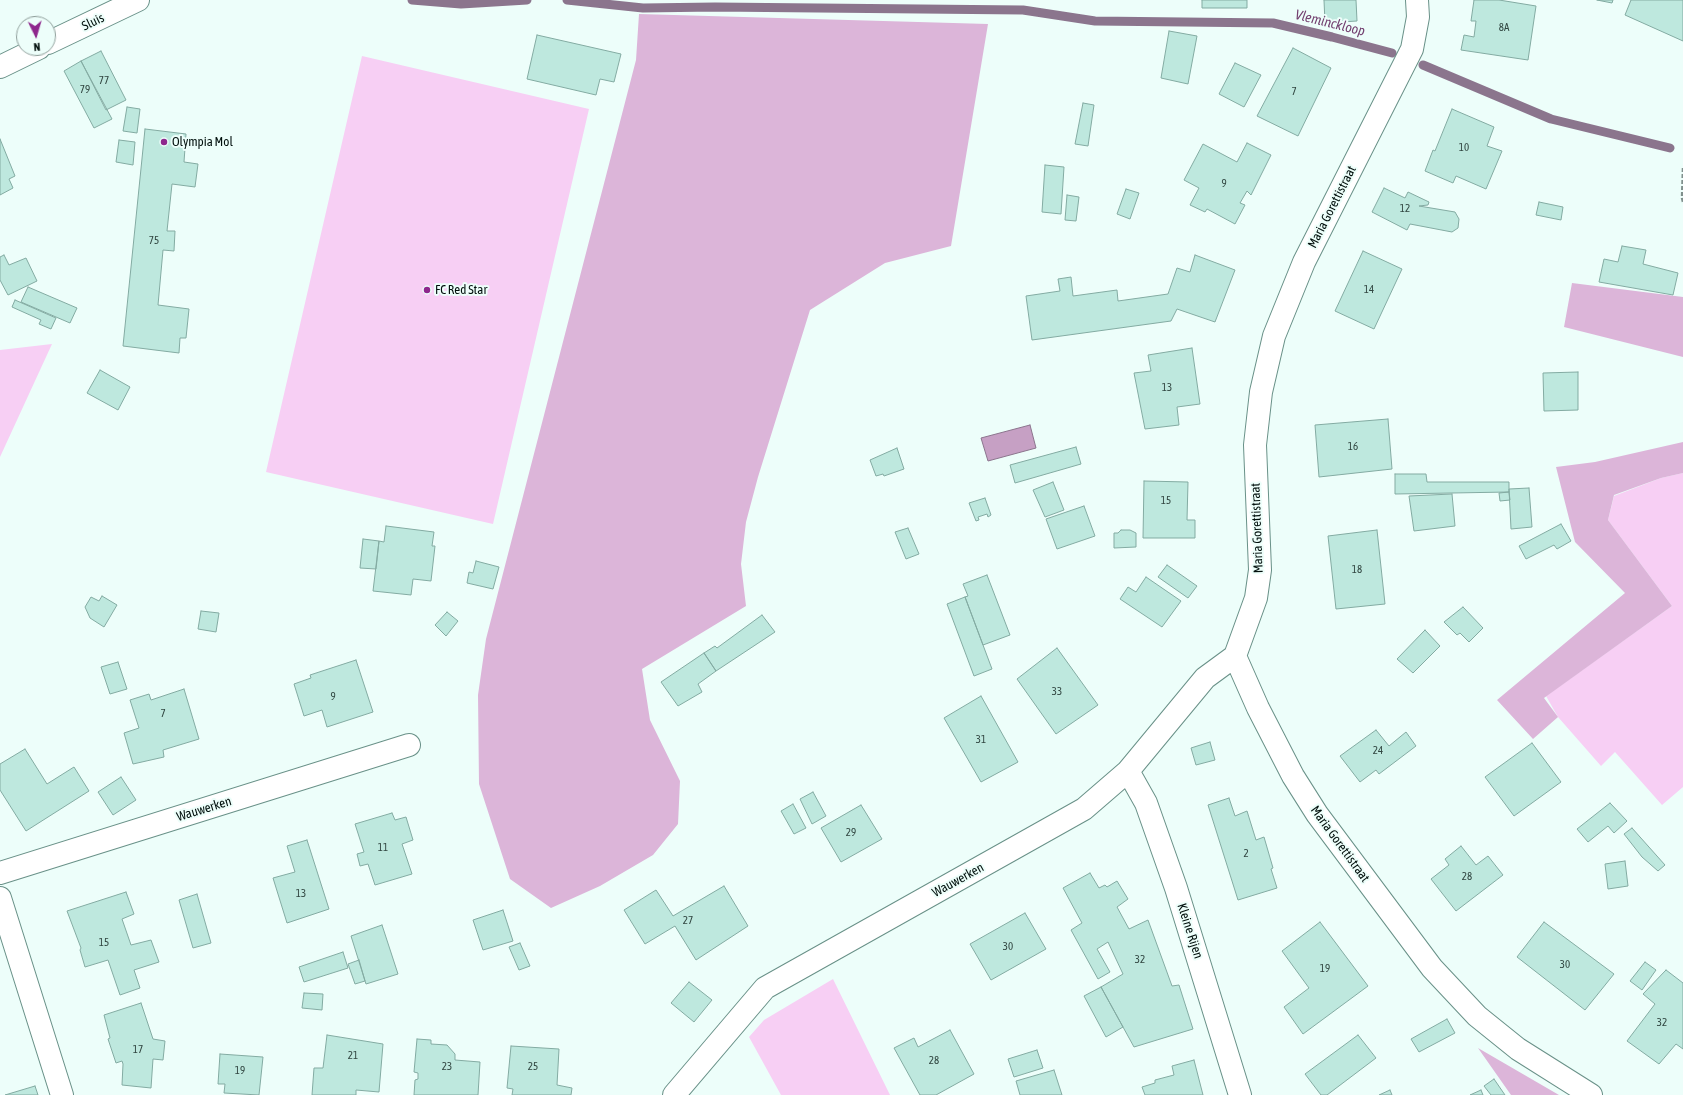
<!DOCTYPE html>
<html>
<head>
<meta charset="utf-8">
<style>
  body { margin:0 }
  #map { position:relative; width:1683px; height:1095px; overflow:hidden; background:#edfefa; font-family:"Asap Condensed",sans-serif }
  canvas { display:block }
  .north { position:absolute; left:16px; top:16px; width:40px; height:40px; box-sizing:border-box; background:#edfefa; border:1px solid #8f9f9b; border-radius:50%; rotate:175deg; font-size:11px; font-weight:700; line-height:16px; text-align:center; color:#02100d }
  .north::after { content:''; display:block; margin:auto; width:14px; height:18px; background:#8e278d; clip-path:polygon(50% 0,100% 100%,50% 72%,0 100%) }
</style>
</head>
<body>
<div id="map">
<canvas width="1683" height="1095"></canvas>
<div class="north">N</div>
</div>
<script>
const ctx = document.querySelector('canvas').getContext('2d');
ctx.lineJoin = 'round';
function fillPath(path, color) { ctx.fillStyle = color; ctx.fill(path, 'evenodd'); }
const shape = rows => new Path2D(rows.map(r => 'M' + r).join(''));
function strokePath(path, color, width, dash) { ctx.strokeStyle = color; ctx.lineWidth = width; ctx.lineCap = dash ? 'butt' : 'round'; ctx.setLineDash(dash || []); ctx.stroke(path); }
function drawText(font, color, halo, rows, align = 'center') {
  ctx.font = font + ' "Asap Condensed",sans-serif'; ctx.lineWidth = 4; ctx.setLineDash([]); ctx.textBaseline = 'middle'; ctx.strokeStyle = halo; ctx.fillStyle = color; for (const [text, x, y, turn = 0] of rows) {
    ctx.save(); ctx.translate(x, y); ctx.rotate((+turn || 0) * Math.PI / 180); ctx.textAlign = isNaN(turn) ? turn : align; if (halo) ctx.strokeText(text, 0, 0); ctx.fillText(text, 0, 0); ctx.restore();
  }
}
fillPath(shape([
  [362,56,589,109,493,524,266,472],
  [52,344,0,457,0,350],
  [1683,473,1683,787,1662,805,1615,752,1601,766,1558,717,1546,696,1672,606,1608,520,1614,496,1661,478],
  [833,979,890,1095,781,1095,749,1037,764,1020]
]), '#f7cff4');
fillPath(shape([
  [639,14,988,24,951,246,885,263,810,310,758,477,746,522,741,564,746,606,642,669,650,720,680,781,678,824,653,855,600,886,551,908,510,879,479,784,478,695,486,639,636,60],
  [1572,283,1683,297,1683,357,1564,327],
  [1683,442,1683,473,1661,478,1614,495,1608,520,1672,606,1544,698,1558,717,1533,739,1497,700,1625,593,1575,542,1556,467,1595,462],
  [1478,1048,1559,1095,1511,1095]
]), '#dcb5d9');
const water = shape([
  [1030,425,1036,448,988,461,981,438,1030,425]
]);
fillPath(water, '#c6a0c4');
strokePath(water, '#8b758d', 1);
strokePath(shape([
  [412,0,461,4,527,0],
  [567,0,643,8,715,7,1023,10,1095,21,1273,23,1332,37,1392,53],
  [1423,65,1551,119,1670,148]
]), '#8b758d', 9);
const building = shape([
  [1202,0,1247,0,1247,8,1202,8,1202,0],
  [1324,0,1356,0,1357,21,1325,23,1324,0],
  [1474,0,1499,0,1536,6,1528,60,1461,50,1464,35,1474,37,1476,21,1471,21,1474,0],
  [1597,0,1613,0,1612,3,1597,0],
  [1631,0,1683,0,1683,41,1625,15,1631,0],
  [1169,31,1197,36,1188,84,1161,78,1169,31],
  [537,35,621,54,614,82,600,79,596,95,527,79,537,35],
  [1293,48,1331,68,1298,136,1257,116,1293,48],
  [101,51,126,100,106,110,81,61,101,51],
  [81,61,112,119,94,128,64,71,81,61],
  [1235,63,1261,75,1244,107,1219,94,1235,63],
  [1083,103,1094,105,1088,146,1075,144,1083,103],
  [127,107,140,109,137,133,123,131,127,107],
  [1452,109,1494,127,1487,146,1502,151,1486,189,1456,176,1453,183,1425,171,1433,150,1435,151,1452,109],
  [145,129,186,134,184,162,198,164,195,187,172,184,167,231,175,231,174,251,163,250,158,305,189,309,186,338,180,338,179,353,123,346,145,129],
  [0,139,15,176,9,179,13,188,0,195,0,139],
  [119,140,135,142,133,165,116,162,119,140],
  [1247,143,1271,155,1251,195,1247,191,1240,203,1245,205,1235,224,1207,209,1205,212,1190,205,1199,188,1184,180,1203,144,1237,162,1247,143],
  [1045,165,1064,167,1061,214,1042,212,1045,165],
  [1384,188,1405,198,1408,192,1429,202,1428,205,1419,206,1455,212,1459,219,1458,228,1452,232,1410,224,1407,230,1372,212,1384,188],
  [1126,189,1139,193,1130,219,1117,214,1126,189],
  [1067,195,1079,197,1076,221,1065,220,1067,195],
  [1539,202,1563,207,1561,220,1536,215,1539,202],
  [1622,246,1646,250,1643,264,1678,273,1673,295,1599,282,1604,259,1618,262,1622,246],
  [1363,251,1402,269,1374,329,1335,311,1363,251],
  [4,255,9,265,26,258,37,281,8,295,0,280,0,257,4,255],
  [1195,255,1235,270,1215,322,1177,309,1171,321,1032,340,1026,296,1060,291,1058,279,1071,277,1073,296,1117,290,1118,301,1168,294,1177,268,1190,272,1195,255],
  [28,287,77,308,70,323,21,302,28,287],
  [15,300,56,318,51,329,39,324,41,320,12,307,15,300],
  [1192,348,1200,404,1177,407,1179,425,1145,429,1134,373,1151,371,1148,355,1192,348],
  [100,370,130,387,118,410,87,393,100,370],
  [1578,372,1578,410,1544,411,1543,373,1578,372],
  [1388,419,1392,469,1319,477,1315,425,1388,419],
  [1076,447,1081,464,1015,483,1010,465,1076,447],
  [897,448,904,469,884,476,883,474,876,476,870,460,897,448],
  [1395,474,1426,474,1427,482,1509,482,1509,492,1395,494,1395,474],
  [1144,481,1188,482,1187,520,1195,520,1195,538,1143,538,1144,481],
  [1053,482,1064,510,1045,517,1033,490,1053,482],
  [1529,488,1532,527,1511,529,1509,489,1529,488],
  [1509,492,1510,500,1500,501,1499,493,1509,492],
  [1452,494,1455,526,1414,531,1409,496,1452,494],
  [985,498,991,515,988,517,987,514,978,517,979,520,976,521,969,503,985,498],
  [1084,506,1095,536,1057,549,1046,519,1084,506],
  [1561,524,1571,541,1557,549,1554,545,1526,559,1519,546,1561,524],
  [386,526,434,532,432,546,435,546,431,581,413,579,411,595,373,591,379,541,384,542,386,526],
  [908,528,919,554,906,559,895,532,908,528],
  [1121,530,1130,530,1136,533,1136,547,1114,548,1114,533,1118,533,1121,530],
  [1377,530,1385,604,1336,609,1328,536,1377,530],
  [363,539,379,541,376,569,360,568,363,539],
  [476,561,499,567,493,589,467,583,469,572,473,573,476,561],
  [1167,565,1197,586,1188,598,1158,577,1167,565],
  [987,575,1010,635,983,645,965,597,968,596,963,584,987,575],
  [1146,577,1181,601,1162,627,1120,599,1128,587,1136,592,1146,577],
  [102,596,117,605,104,627,90,618,85,607,91,597,99,601,102,596],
  [965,597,992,669,974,676,947,604,965,597],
  [1463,607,1483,628,1469,642,1460,633,1457,635,1444,622,1463,607],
  [201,611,219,613,216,632,198,629,201,611],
  [447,612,458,621,446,636,435,625,447,612],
  [762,615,775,632,716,671,704,653,715,646,717,648,762,615],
  [1425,630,1440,646,1413,673,1397,659,1425,630],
  [1057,648,1098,705,1056,734,1017,679,1057,648],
  [704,653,716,671,698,684,702,692,678,706,661,682,704,653],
  [356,660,373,712,327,727,322,710,304,716,294,684,311,678,310,675,356,660],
  [118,662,127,689,110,694,101,667,118,662],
  [184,689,199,739,163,750,164,757,133,764,124,733,139,728,130,700,149,694,151,700,184,689],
  [981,696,1018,762,981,782,944,718,981,696],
  [1376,730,1389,746,1406,732,1416,746,1379,774,1376,770,1360,782,1340,756,1376,730],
  [1210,742,1215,760,1196,765,1191,748,1210,742],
  [1532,743,1561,782,1514,816,1485,777,1532,743],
  [25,749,47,784,74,767,89,791,26,831,0,790,0,764,25,749],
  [121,777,136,800,113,815,98,792,121,777],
  [813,792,826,816,812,824,800,799,813,792],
  [1229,798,1235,816,1247,811,1256,840,1264,837,1273,868,1271,869,1277,888,1238,900,1208,805,1229,798],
  [1610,803,1627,821,1614,833,1608,826,1588,842,1577,829,1610,803],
  [793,804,806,828,794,834,781,811,793,804],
  [861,805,882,839,841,862,821,828,861,805],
  [392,813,395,820,406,817,413,840,402,844,412,874,375,885,368,864,360,866,357,854,364,852,355,824,392,813],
  [1632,828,1665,865,1658,871,1642,857,1624,834,1632,828],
  [307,840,329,909,287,923,273,878,295,872,287,846,307,840],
  [1461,846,1476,865,1488,856,1503,875,1456,911,1431,879,1449,865,1445,859,1461,846],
  [1625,861,1628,886,1608,889,1605,864,1625,861],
  [1090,873,1099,888,1105,885,1107,887,1117,881,1128,899,1117,907,1129,929,1148,920,1172,986,1179,985,1193,1029,1134,1047,1101,987,1123,974,1108,942,1097,949,1110,972,1098,979,1071,930,1082,923,1063,888,1090,873],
  [724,886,748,926,696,960,675,926,645,944,624,910,656,890,673,916,724,886],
  [126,892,134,914,122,919,131,945,151,940,159,962,134,970,140,988,120,995,108,960,85,967,80,950,81,948,67,911,126,892],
  [197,894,211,943,193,948,179,900,197,894],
  [503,910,513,941,483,950,473,920,503,910],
  [1025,913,1046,949,991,980,970,944,1025,913],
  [1320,922,1368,986,1303,1034,1284,1007,1309,988,1282,951,1320,922],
  [1544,922,1614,974,1585,1010,1517,957,1544,922],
  [382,925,398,974,366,984,351,936,382,925],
  [520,943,530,966,519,970,509,947,520,943],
  [343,952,348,968,304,982,299,967,343,952],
  [359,960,365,981,355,984,348,964,359,960],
  [1645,962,1656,970,1642,990,1630,981,1645,962],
  [1666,970,1683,983,1683,1049,1676,1044,1659,1064,1627,1041,1655,1004,1643,994,1666,970],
  [689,982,712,1000,694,1022,671,1003,689,982],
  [1101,987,1123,1027,1106,1037,1084,996,1101,987],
  [304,993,323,994,322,1010,302,1008,304,993],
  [141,1003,153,1039,165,1041,163,1060,153,1059,151,1088,122,1085,123,1064,122,1061,116,1063,108,1039,110,1038,104,1015,141,1003],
  [1447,1019,1455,1033,1419,1052,1411,1039,1447,1019],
  [950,1030,974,1074,936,1095,920,1095,894,1048,914,1038,918,1047,950,1030],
  [327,1035,383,1044,379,1092,356,1090,356,1095,312,1095,314,1068,323,1068,327,1035],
  [1358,1035,1376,1058,1327,1095,1321,1095,1305,1074,1358,1035],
  [417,1039,431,1040,431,1044,447,1045,455,1054,455,1060,480,1062,478,1095,414,1095,415,1080,418,1079,418,1073,414,1072,417,1039],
  [511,1046,559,1049,557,1085,572,1088,571,1095,512,1095,513,1089,507,1088,511,1046],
  [1037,1050,1043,1068,1014,1077,1008,1059,1037,1050],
  [220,1054,263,1057,259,1095,224,1093,225,1084,218,1084,220,1054],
  [1194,1060,1203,1095,1145,1095,1142,1087,1155,1083,1155,1080,1174,1075,1172,1066,1194,1060],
  [1054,1070,1062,1095,1020,1095,1016,1081,1054,1070],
  [1494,1079,1505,1095,1491,1095,1484,1086,1494,1079],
  [35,1086,38,1095,5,1095,35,1086],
  [1390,1090,1392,1095,1379,1095,1390,1090],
  [1481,1090,1483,1095,1470,1095,1481,1090]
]);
fillPath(building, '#bee8de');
strokePath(building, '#83aba2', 1);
const street = shape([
  [1417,0,1418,17,1412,49,1304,262,1274,336,1261,392,1255,445,1260,570,1256,598,1235,656,1258,708,1293,776,1317,814,1432,968,1477,1016,1518,1049,1591,1095],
  [1128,771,1146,803,1176,888,1240,1095],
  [0,873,409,745],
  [0,898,62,1095],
  [674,1095,765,988,1084,809,1128,771,1205,678,1235,656]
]);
const secondary = shape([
  [48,43,138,0],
  [0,67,39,48]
]);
strokePath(street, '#699188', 24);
strokePath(secondary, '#699188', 24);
strokePath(shape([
  [1683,168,1682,198,1683,202]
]), '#80908d', 2.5, [4, 2]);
strokePath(street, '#fff', 22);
strokePath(secondary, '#fff', 22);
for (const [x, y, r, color] of [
  [164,142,4,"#8e278d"],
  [427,290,4,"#8e278d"]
]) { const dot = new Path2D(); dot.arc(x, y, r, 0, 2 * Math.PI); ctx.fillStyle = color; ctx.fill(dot); strokePath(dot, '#edfefa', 1.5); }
drawText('11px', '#314641', null, [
  ["8A",1504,28],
  ["77",104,81],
  ["79",85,90],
  ["7",1294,92],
  ["10",1464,148],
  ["9",1224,184],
  ["12",1405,209],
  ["75",154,241],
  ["14",1369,290],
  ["13",1167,388],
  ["16",1353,447],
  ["15",1166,501],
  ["18",1357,570],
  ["33",1057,692],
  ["9",333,697],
  ["7",163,714],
  ["31",981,740],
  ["24",1378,751],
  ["29",851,833],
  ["11",383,848],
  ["2",1246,854],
  ["28",1467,877],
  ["13",301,894],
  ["27",688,921],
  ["15",104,943],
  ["30",1008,947],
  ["32",1140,960],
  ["30",1565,965],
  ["19",1325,969],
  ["32",1662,1023],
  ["17",138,1050],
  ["21",353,1056],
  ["28",934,1061],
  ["23",447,1067],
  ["25",533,1067],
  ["19",240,1071]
]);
drawText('13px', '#02100d', '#edfefa', [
  ["Sluis",93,22,-26],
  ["Maria Gorettistraat",1332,207,-63],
  ["Maria Gorettistraat",1257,528,-92],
  ["Wauwerken",204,809,-17],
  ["Maria Gorettistraat",1340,844,54],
  ["Wauwerken",958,880,-29],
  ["Kleine Rijen",1190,931,72]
]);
drawText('13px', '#02100d', '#edfefa', [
  ["Olympia Mol",172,142],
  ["FC Red Star",435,290]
], 'left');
drawText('italic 14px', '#734170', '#edfefa', [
  ["Vleminckloop",1330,23,14]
]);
</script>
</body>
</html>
